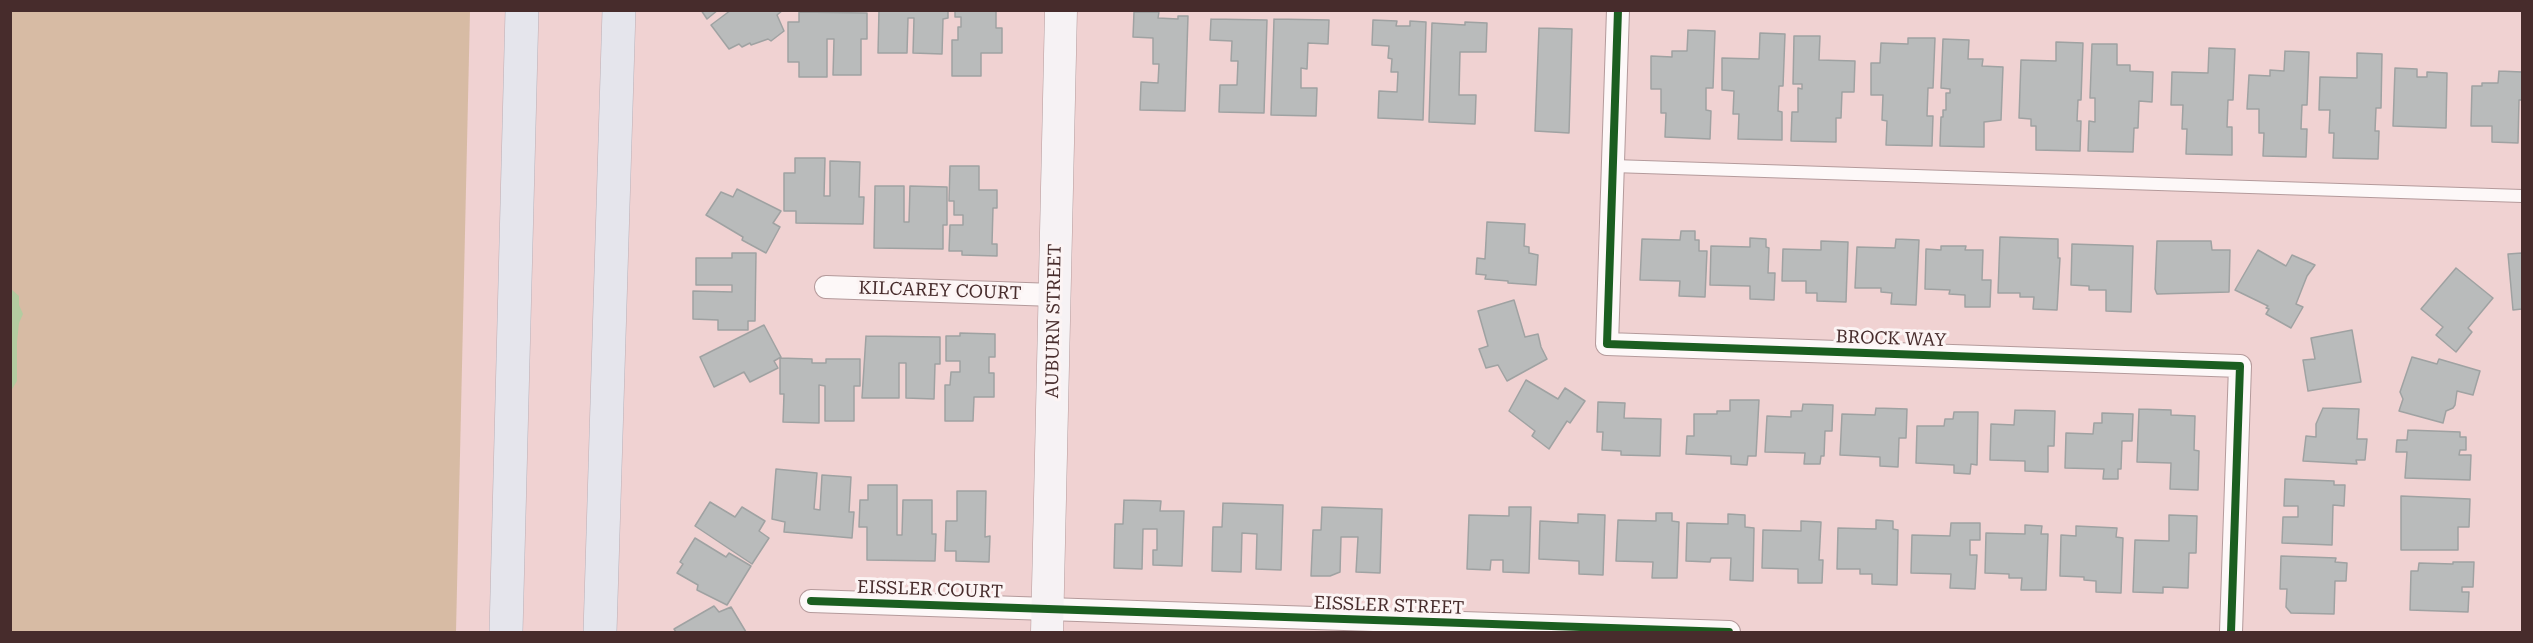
<!DOCTYPE html>
<html>
<head>
<meta charset="utf-8">
<style>
  body { margin:0 }
  #map { position:relative; width:2533px; height:643px; overflow:hidden; background:#f0d2d2; font-family:"Roboto Serif",serif }
  canvas { display:block }
  .frame { position:absolute; inset:0; border:12px solid #472c2c; pointer-events:none }
</style>
</head>
<body>
<div id="map">
<canvas width="2533" height="643"></canvas>
<div class="frame"></div>
</div>
<script>
const ctx = document.querySelector('canvas').getContext('2d');
ctx.lineJoin = 'round';
function fillPath(path, color) { ctx.fillStyle = color; ctx.fill(path, 'evenodd'); }
const shape = rows => new Path2D(rows.map(r => 'M' + r).join(''));
function strokePath(path, color, width, dash) { ctx.strokeStyle = color; ctx.lineWidth = width; ctx.lineCap = dash ? 'butt' : 'round'; ctx.setLineDash(dash || []); ctx.stroke(path); }
function drawText(font, color, halo, rows, align = 'center') {
  ctx.font = font + ' "Roboto Serif",serif'; ctx.lineWidth = 6; ctx.setLineDash([]); ctx.textBaseline = 'middle'; ctx.strokeStyle = halo; ctx.fillStyle = color; for (const [text, x, y, turn = 0] of rows) {
    ctx.save(); ctx.translate(x, y); ctx.rotate((+turn || 0) * Math.PI / 180); ctx.textAlign = isNaN(turn) ? turn : align; if (halo) ctx.strokeText(text, 0, 0); ctx.fillText(text, 0, 0); ctx.restore();
  }
}
fillPath(shape([
  [10,11,470,11,456,632,11,632]
]), '#d7bba4');
fillPath(shape([
  [11,289,19,296,19,305,23,314,19,323,17,342,17,381,11,391]
]), '#b3cca0');
const building = shape([
  [701,10,718,10,707,19,701,10],
  [731,10,783,10,777,15,784,31,771,41,768,39,751,45,750,43,742,47,739,44,729,49,711,25,731,10],
  [879,10,948,10,948,18,943,19,942,54,913,53,914,18,908,18,907,53,878,53,879,10],
  [955,10,996,10,996,28,1002,28,1002,53,981,53,981,76,952,76,952,40,958,40,958,27,961,27,961,17,955,17,955,10],
  [799,12,867,13,867,39,861,39,861,75,833,75,834,39,827,39,827,77,799,77,799,62,788,62,788,22,799,22,799,12],
  [1134,12,1159,12,1158,18,1178,19,1178,16,1188,16,1185,111,1140,110,1141,82,1158,83,1159,64,1153,64,1153,38,1133,37,1134,12],
  [1211,19,1267,20,1264,113,1219,112,1220,85,1237,85,1238,61,1231,61,1232,41,1210,40,1211,19],
  [1274,19,1329,20,1328,44,1308,43,1307,69,1301,68,1301,88,1317,88,1316,116,1271,115,1274,19],
  [1373,20,1397,21,1396,26,1410,26,1410,21,1426,22,1423,120,1378,118,1379,91,1397,92,1398,72,1391,72,1392,59,1388,58,1389,46,1372,45,1373,20],
  [1465,22,1487,23,1486,52,1460,52,1459,95,1476,95,1475,124,1429,122,1432,23,1465,25,1465,22],
  [1539,28,1572,29,1569,133,1535,131,1539,28],
  [1688,30,1715,31,1713,88,1706,88,1706,110,1711,111,1710,139,1665,137,1666,113,1661,113,1661,89,1651,89,1651,56,1672,57,1672,51,1687,51,1688,30],
  [1760,33,1785,34,1783,86,1779,86,1778,111,1782,112,1782,140,1738,139,1739,114,1733,114,1734,91,1722,90,1722,58,1759,59,1760,33],
  [1794,36,1820,36,1819,60,1855,61,1854,92,1842,92,1841,118,1836,118,1836,142,1791,141,1792,112,1798,112,1798,88,1802,89,1802,84,1793,84,1794,36],
  [1908,38,1935,38,1933,88,1928,88,1927,116,1933,116,1932,146,1886,145,1887,121,1882,120,1883,95,1871,95,1871,63,1880,63,1881,43,1908,44,1908,38],
  [1943,39,1969,40,1968,59,1983,59,1982,66,2003,67,2001,120,1984,122,1984,147,1940,146,1941,117,1943,117,1943,110,1946,110,1946,93,1950,93,1950,89,1941,88,1943,39],
  [2056,42,2083,43,2081,100,2078,100,2077,121,2081,121,2080,151,2036,150,2036,126,2031,126,2031,119,2019,118,2021,60,2056,61,2056,42],
  [2092,44,2117,44,2117,65,2130,65,2130,71,2153,72,2152,102,2139,101,2138,128,2134,128,2133,152,2088,151,2089,121,2095,122,2095,98,2090,98,2092,44],
  [2209,48,2235,49,2233,100,2228,100,2227,127,2232,127,2232,155,2186,154,2187,129,2182,129,2183,105,2171,105,2172,72,2208,73,2209,48],
  [2285,51,2309,52,2307,105,2302,105,2301,129,2307,129,2306,157,2263,156,2264,133,2259,133,2259,109,2247,109,2249,75,2270,76,2270,70,2284,71,2285,51],
  [2357,53,2382,54,2381,108,2376,108,2375,131,2379,131,2378,159,2333,158,2334,133,2329,133,2330,110,2319,110,2320,77,2357,78,2357,53],
  [2395,68,2417,69,2417,77,2427,77,2427,72,2447,73,2446,128,2393,126,2395,68],
  [2499,71,2522,72,2522,100,2519,100,2518,143,2492,142,2492,126,2471,126,2472,86,2482,86,2482,83,2498,83,2499,71],
  [795,158,825,158,824,196,830,196,830,161,860,162,859,197,864,197,863,224,796,223,796,211,784,211,784,173,795,173,795,158],
  [950,166,979,166,979,190,997,190,997,208,993,208,992,244,997,244,997,256,962,255,962,251,949,251,950,225,963,225,963,215,954,215,954,201,949,201,950,166],
  [875,186,904,186,904,222,909,222,910,186,947,187,947,225,943,225,943,249,874,248,875,186],
  [737,189,781,211,773,223,780,227,766,253,742,240,743,237,706,215,721,192,733,197,737,189],
  [1487,222,1525,224,1524,246,1529,247,1529,253,1538,255,1536,285,1508,283,1508,281,1485,279,1486,275,1476,274,1477,258,1485,259,1487,222],
  [1681,231,1695,231,1695,240,1699,240,1699,251,1707,251,1705,297,1679,296,1680,281,1640,280,1642,239,1680,240,1681,231],
  [2000,237,2058,239,2058,258,2060,258,2057,310,2033,309,2034,297,2020,297,2020,293,1998,293,2000,237],
  [1750,238,1766,239,1766,247,1769,248,1768,273,1775,273,1774,300,1750,299,1750,286,1710,285,1711,246,1750,247,1750,238],
  [1896,239,1919,240,1916,305,1891,304,1892,293,1881,292,1881,288,1855,288,1857,247,1895,248,1896,239],
  [1821,241,1848,242,1846,302,1817,301,1817,293,1806,293,1806,281,1782,281,1783,249,1821,250,1821,241],
  [2157,241,2211,241,2212,250,2230,250,2229,292,2157,294,2155,289,2157,241],
  [2072,244,2133,246,2131,312,2106,311,2106,290,2089,290,2089,286,2071,285,2072,244],
  [1941,246,1966,246,1965,250,1983,250,1982,280,1991,280,1990,307,1965,307,1965,295,1949,294,1950,290,1925,289,1926,249,1941,250,1941,246],
  [2258,250,2286,266,2292,255,2315,265,2307,276,2296,304,2303,307,2291,328,2266,314,2269,309,2266,308,2268,306,2235,290,2258,250],
  [732,253,756,253,755,321,748,321,748,330,718,330,718,320,693,319,693,291,732,292,732,285,696,285,696,258,732,258,732,253],
  [2522,253,2522,309,2513,310,2508,254,2522,253],
  [2456,268,2493,298,2468,328,2472,332,2456,352,2436,335,2443,327,2421,309,2456,268],
  [1514,300,1525,337,1538,334,1541,347,1547,359,1507,381,1498,365,1486,368,1479,349,1488,346,1478,311,1514,300],
  [764,325,781,357,774,361,778,368,750,382,744,372,714,387,700,357,764,325],
  [2352,330,2361,382,2308,391,2303,360,2315,359,2311,338,2352,330],
  [960,333,995,334,995,357,989,357,989,373,994,373,994,397,974,397,973,421,945,421,945,385,950,385,951,372,960,372,960,361,946,361,946,336,960,336,960,333],
  [866,336,940,337,940,364,935,364,934,399,906,398,906,363,899,363,899,398,862,398,866,336],
  [2412,357,2437,364,2439,359,2480,371,2473,395,2457,391,2455,405,2453,408,2446,411,2443,423,2399,411,2403,399,2400,392,2412,357],
  [780,358,812,359,812,363,826,363,826,359,860,359,860,386,854,386,854,421,825,421,825,386,819,385,819,423,783,422,784,394,780,394,780,358],
  [1526,380,1558,399,1565,388,1585,401,1570,423,1567,421,1549,449,1532,436,1535,431,1509,411,1526,380],
  [1730,400,1759,400,1756,456,1748,456,1747,465,1731,464,1731,456,1686,454,1687,436,1694,436,1694,414,1717,414,1717,411,1730,411,1730,400],
  [1598,402,1625,403,1624,418,1661,419,1660,456,1621,455,1621,451,1602,450,1603,432,1597,432,1598,402],
  [1803,404,1833,405,1832,431,1825,431,1824,456,1821,456,1820,464,1804,464,1805,453,1765,452,1767,416,1791,417,1791,411,1802,411,1803,404],
  [1876,408,1907,409,1906,438,1899,438,1898,467,1880,466,1880,457,1840,455,1842,414,1875,415,1876,408],
  [2323,408,2359,409,2357,439,2367,439,2365,460,2356,460,2357,464,2303,461,2306,436,2316,437,2316,424,2323,408],
  [2139,409,2171,410,2171,415,2195,416,2194,450,2199,451,2198,490,2170,489,2171,463,2137,462,2139,409],
  [2015,410,2055,411,2054,446,2048,446,2048,472,2025,471,2025,461,1990,460,1991,424,2014,425,2015,410],
  [1954,412,1978,412,1977,465,1971,464,1970,474,1954,473,1954,465,1916,463,1917,426,1944,426,1945,419,1953,419,1954,412],
  [2102,413,2133,414,2132,441,2122,441,2121,469,2118,469,2118,479,2103,479,2104,469,2065,468,2066,433,2093,434,2094,423,2102,423,2102,413],
  [2408,430,2460,432,2460,437,2466,437,2466,450,2460,450,2459,455,2471,455,2470,480,2405,478,2407,452,2396,452,2397,440,2407,440,2408,430],
  [776,469,817,473,814,509,820,510,822,475,851,477,849,512,854,512,852,538,784,532,785,522,772,519,776,469],
  [2285,479,2334,481,2334,485,2345,485,2344,506,2333,505,2332,545,2282,543,2283,517,2298,517,2298,506,2284,506,2285,479],
  [868,485,897,485,897,535,902,535,903,500,932,500,932,534,936,534,935,561,867,560,867,527,859,527,860,500,868,500,868,485],
  [957,491,986,491,985,537,990,536,989,562,956,561,956,551,945,551,946,521,957,521,957,491],
  [2401,496,2470,499,2469,527,2458,527,2458,550,2401,550,2401,496],
  [1124,500,1161,501,1160,511,1184,511,1182,566,1153,565,1153,550,1157,550,1157,529,1143,529,1142,569,1114,568,1115,524,1123,524,1124,500],
  [710,502,735,517,742,507,765,521,759,531,769,538,752,564,695,526,710,502],
  [1223,503,1283,505,1281,570,1256,569,1257,534,1242,533,1241,572,1212,571,1213,527,1222,527,1223,503],
  [1322,507,1382,509,1380,573,1356,572,1358,537,1341,537,1340,572,1330,576,1311,576,1313,530,1321,530,1322,507],
  [1509,507,1531,507,1529,573,1503,572,1503,560,1491,560,1490,570,1467,569,1469,515,1509,516,1509,507],
  [1656,513,1672,513,1672,521,1679,522,1677,578,1652,578,1653,562,1616,561,1618,520,1656,521,1656,513],
  [1578,514,1605,515,1603,575,1579,574,1579,561,1539,559,1540,521,1578,523,1578,514],
  [1728,514,1745,515,1745,527,1754,528,1753,581,1730,580,1731,558,1711,558,1710,562,1686,561,1687,523,1728,524,1728,514],
  [2169,515,2197,516,2196,553,2189,553,2188,588,2163,587,2163,593,2133,592,2135,540,2169,541,2169,515],
  [1876,520,1893,521,1893,529,1898,530,1897,585,1872,584,1872,574,1860,574,1860,569,1837,569,1838,528,1876,529,1876,520],
  [1801,521,1821,522,1819,560,1823,560,1822,583,1798,583,1798,569,1762,568,1763,530,1801,531,1801,521],
  [1951,523,1980,523,1980,540,1970,540,1970,555,1977,555,1975,589,1950,588,1951,574,1911,573,1912,535,1950,536,1951,523],
  [2025,525,2042,526,2041,534,2048,534,2046,590,2021,590,2022,578,2009,578,2009,574,1985,573,1986,533,2025,534,2025,525],
  [2076,526,2117,528,2116,537,2123,538,2121,593,2096,592,2096,581,2084,580,2084,577,2060,576,2061,535,2076,536,2076,526],
  [695,538,726,557,729,553,751,566,727,605,697,590,698,585,677,573,683,564,680,562,695,538],
  [2281,556,2336,558,2335,562,2347,563,2346,581,2335,581,2334,614,2291,613,2286,607,2287,589,2280,589,2281,556],
  [2453,562,2474,562,2473,587,2462,587,2462,592,2469,592,2468,612,2410,610,2411,571,2418,571,2419,563,2453,564,2453,562],
  [714,606,719,612,731,607,746,632,676,632,674,629,714,606]
]);
fillPath(building, '#b9bbbb');
strokePath(building, '#9fa2a2', 1.5);
const service = shape([
  [1613,166,2522,196]
]);
const minor = shape([
  [1618,10,1607,344,2240,366,2231,632],
  [826,287,1054,295],
  [811,601,1729,632]
]);
const secondary = shape([
  [1047,632,1061,10]
]);
const motorway = shape([
  [506,632,522,10],
  [600,632,619,10]
]);
strokePath(service, '#b49a9b', 14);
strokePath(minor, '#b49a9b', 24);
strokePath(secondary, '#b49a9b', 33);
strokePath(motorway, '#baafb6', 34);
strokePath(service, '#fdf8f8', 12);
strokePath(minor, '#fdf8f8', 22);
strokePath(secondary, '#f6f2f4', 32);
strokePath(motorway, '#e5e5ec', 33);
strokePath(shape([
  [1618,10,1607,344,2240,366,2231,632],
  [811,601,1729,632]
]), '#1b5e20', 8);
drawText('18px', '#472c2c', '#fcf4f4', [
  ["KILCAREY COURT",940,291,2],
  ["AUBURN STREET",1054,321,-89],
  ["BROCK WAY",1891,339,2],
  ["EISSLER COURT",930,590,2],
  ["EISSLER STREET",1389,606,2]
]);
</script>
</body>
</html>
